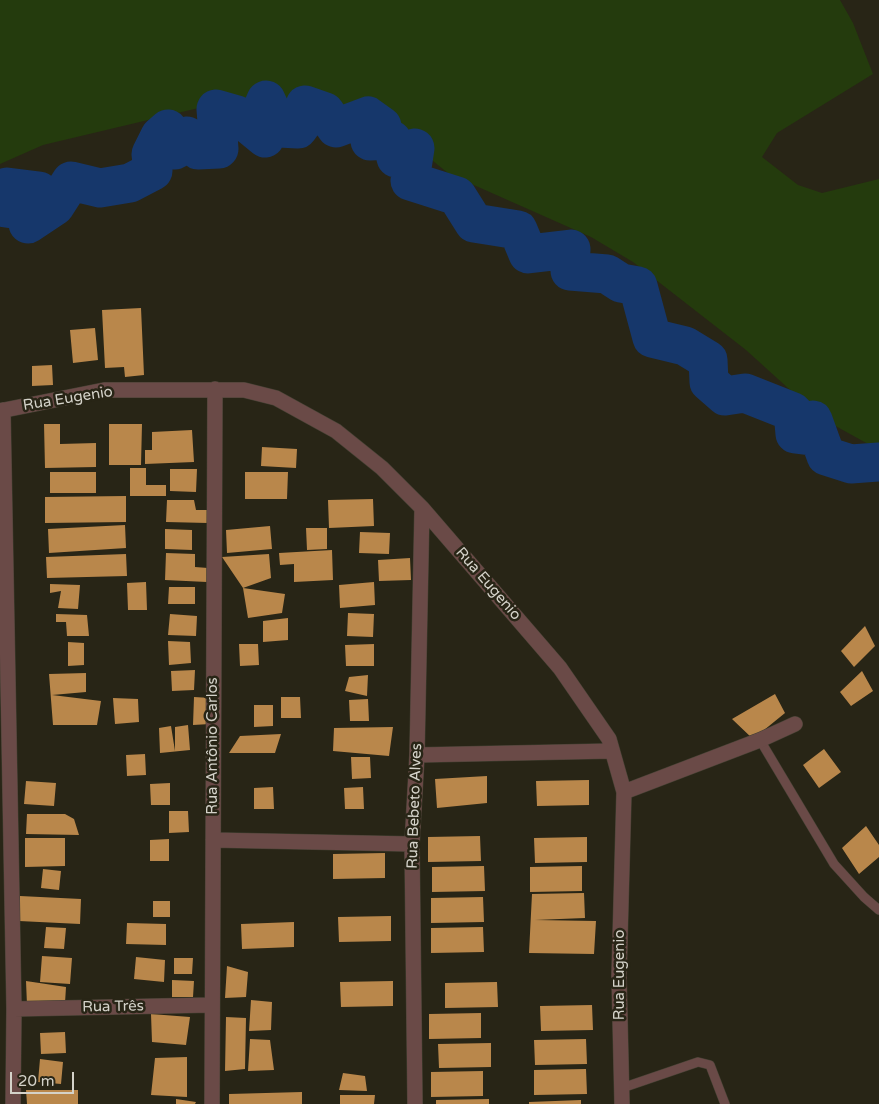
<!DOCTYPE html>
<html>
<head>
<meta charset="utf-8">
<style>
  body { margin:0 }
  #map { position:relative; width:879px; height:1104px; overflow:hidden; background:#282516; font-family:"Varela Round",sans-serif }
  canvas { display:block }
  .scale { position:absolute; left:10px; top:1072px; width:64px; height:22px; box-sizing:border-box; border:2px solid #d4d2c9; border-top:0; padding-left:6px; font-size:15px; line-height:18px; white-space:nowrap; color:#d4d2c9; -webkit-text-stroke:4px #282516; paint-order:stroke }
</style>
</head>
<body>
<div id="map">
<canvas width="879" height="1104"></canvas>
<div class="scale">20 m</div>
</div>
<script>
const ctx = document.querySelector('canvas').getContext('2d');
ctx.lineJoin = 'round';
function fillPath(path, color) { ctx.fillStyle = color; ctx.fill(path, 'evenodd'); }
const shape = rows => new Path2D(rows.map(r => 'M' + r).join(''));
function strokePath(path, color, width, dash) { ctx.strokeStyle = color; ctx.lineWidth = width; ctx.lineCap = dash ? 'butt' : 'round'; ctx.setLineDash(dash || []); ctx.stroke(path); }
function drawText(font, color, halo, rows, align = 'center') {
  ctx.font = font + ' "Varela Round",sans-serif'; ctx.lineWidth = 5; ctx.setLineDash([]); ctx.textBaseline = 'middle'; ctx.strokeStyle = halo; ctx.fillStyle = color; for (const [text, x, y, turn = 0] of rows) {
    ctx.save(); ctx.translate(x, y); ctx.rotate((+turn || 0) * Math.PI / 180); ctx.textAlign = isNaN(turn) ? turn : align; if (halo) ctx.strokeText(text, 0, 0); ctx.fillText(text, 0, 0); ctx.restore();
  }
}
fillPath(shape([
  [0,0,840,0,853,23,873,74,777,133,762,157,798,185,822,193,879,179,879,450,821,418,746,350,633,262,591,237,449,174,395,130,346,108,326,102,303,99,248,98,228,101,43,145,0,164]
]), '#243b0d');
strokePath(shape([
  [0,207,13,209,7,187,39,191,28,224,55,206,71,181,100,188,130,183,153,171,151,154,160,136,168,129,175,150,187,136,198,150,219,149,216,109,237,115,265,138,260,114,266,100,279,128,298,129,306,118,305,105,325,112,336,128,368,116,382,126,370,141,392,140,396,158,415,148,410,181,457,196,474,223,518,230,528,254,571,249,570,271,607,274,621,283,638,286,652,338,685,346,708,360,709,382,725,396,745,393,793,412,795,434,811,436,813,420,826,456,851,464,879,462]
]), '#16376b', 39);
fillPath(shape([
  [141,308,144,375,125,377,124,367,105,368,102,310],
  [95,328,98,360,73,363,70,330],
  [52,365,53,385,32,386,32,366],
  [44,424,60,424,60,444,96,443,96,467,45,468],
  [109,424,142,424,141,465,109,465],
  [192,430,194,462,145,464,145,450,152,450,152,432],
  [262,447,297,449,296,468,261,466],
  [130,468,146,468,146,485,166,485,166,496,130,496],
  [170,469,197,469,196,492,170,491],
  [50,472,96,472,96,493,50,493],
  [245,472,288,472,287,499,245,499],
  [126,496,126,522,45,523,45,497],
  [373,499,374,526,329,528,328,500],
  [167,500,194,500,196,510,209,510,208,523,166,522],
  [125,525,126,548,49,553,48,529],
  [270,526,272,549,227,553,226,530],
  [306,528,327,528,327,549,307,550],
  [165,529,192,530,192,550,165,549],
  [360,532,390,533,389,554,359,553],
  [332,550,333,580,294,582,294,564,280,565,279,553],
  [166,553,195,554,195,567,208,568,207,582,165,580],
  [126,554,127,576,47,578,46,557],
  [269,554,271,578,243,588,222,557],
  [410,558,411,580,379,581,378,560],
  [146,582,147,610,128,610,127,583],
  [374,582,375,605,340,608,339,585],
  [50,584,80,585,78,609,58,608,61,591,50,593],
  [169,587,195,587,195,604,168,604],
  [243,588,285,594,282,613,248,618],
  [348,613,374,614,373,637,347,636],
  [56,614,87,615,89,636,67,636,66,622,56,622],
  [170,614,197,616,196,636,168,635],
  [288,618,288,640,263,642,263,621],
  [865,626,875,646,854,667,841,651],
  [168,641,190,642,191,663,169,665],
  [68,642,84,643,84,665,68,666],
  [239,644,258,644,259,665,240,666],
  [374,644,374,666,346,666,345,645],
  [195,670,194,690,172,691,171,671],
  [862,671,873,691,851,706,840,692],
  [86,673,86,692,52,695,101,701,97,725,53,725,49,674],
  [368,675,367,696,345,691,349,677],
  [775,694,785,713,753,739,732,719],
  [194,697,211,698,210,724,193,725],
  [281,697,300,697,301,718,281,718],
  [113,698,138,699,139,722,115,724],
  [368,699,369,721,350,721,349,700],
  [254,705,273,705,273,726,254,727],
  [188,725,190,750,160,753,159,728,171,726,175,751,175,727],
  [393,727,389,756,333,751,334,728],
  [281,734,275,753,229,753,240,736],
  [824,749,841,772,819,788,803,765],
  [145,754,146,775,127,776,126,755],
  [351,757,370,757,371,778,352,779],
  [487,776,487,803,437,808,435,779],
  [589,780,589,805,537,806,536,781],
  [26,781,56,783,54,806,24,804],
  [170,783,170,805,151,805,150,784],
  [273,787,274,809,254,809,254,788],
  [363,787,364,809,345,809,344,788],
  [169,811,188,811,189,832,169,833],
  [27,814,65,814,74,819,79,835,26,834],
  [866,826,879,845,879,857,859,874,842,848],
  [480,836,481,861,428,862,428,837],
  [587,837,587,862,535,863,534,838],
  [25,838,65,838,65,866,25,867],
  [169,839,169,861,150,861,150,840],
  [385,853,385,878,333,879,333,854],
  [484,866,485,891,432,892,432,867],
  [582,866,582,891,530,892,530,867],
  [43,869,61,871,59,890,41,888],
  [584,893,585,918,535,920,596,921,594,954,529,953,532,894],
  [20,896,81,899,80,924,19,921],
  [483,897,484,922,431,923,431,898],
  [153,901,170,901,170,917,153,917],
  [391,916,391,941,339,942,338,917],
  [294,922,294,947,242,949,241,924],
  [127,923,166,924,166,945,126,944],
  [46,927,66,928,64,949,44,948],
  [483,927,484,952,431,953,431,928],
  [42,956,72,958,70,984,40,982],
  [136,957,165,960,164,982,134,979],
  [174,958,193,958,192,974,174,974],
  [227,966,248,972,246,997,225,998],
  [172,980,194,981,193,997,172,997],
  [26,981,66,987,65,1003,27,1005],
  [393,981,393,1006,341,1007,340,982],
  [497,982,498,1007,445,1008,445,983],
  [251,1000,272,1002,271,1030,249,1031],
  [592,1005,593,1030,541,1031,540,1006],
  [481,1013,481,1038,429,1039,429,1014],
  [151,1014,190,1017,186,1045,152,1042],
  [226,1017,246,1018,245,1069,225,1071],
  [65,1032,66,1053,41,1054,40,1033],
  [250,1039,270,1040,274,1070,248,1071],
  [586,1039,587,1064,535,1065,534,1040],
  [491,1043,491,1067,439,1068,438,1044],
  [187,1057,187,1097,151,1095,155,1058],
  [40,1059,63,1062,61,1084,38,1082],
  [586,1069,587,1094,534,1095,534,1070],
  [483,1071,483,1096,431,1097,431,1072],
  [343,1073,365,1076,367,1091,339,1090],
  [26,1090,78,1090,78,1104,27,1104],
  [302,1092,302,1104,229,1104,229,1094],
  [340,1095,375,1095,374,1104,340,1104],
  [176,1099,196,1102,195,1104,176,1104],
  [489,1099,489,1104,436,1104,436,1100],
  [581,1100,581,1104,529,1104,529,1102]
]), '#b9874b');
const lane = shape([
  [760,740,834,864,864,897,879,910],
  [622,1088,698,1062,710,1065,725,1104]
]);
const street = shape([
  [3,410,14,1009,13,1104],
  [0,411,104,390,244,390,276,398,336,431,382,468,422,508,560,668,609,739,624,792,619,976,622,1104],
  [417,755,612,751],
  [624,792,760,740,795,724],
  [213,840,412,844],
  [14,1009,211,1005],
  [212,1104,215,389],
  [415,1104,412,844,417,755,422,508]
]);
strokePath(lane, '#444133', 10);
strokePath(street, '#444133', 16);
strokePath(lane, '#6a4a47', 9);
strokePath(street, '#6a4a47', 15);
drawText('15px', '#d4d2c9', '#282516', [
  ["Rua Eugenio",68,399,-9],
  ["Rua Eugenio",488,584,49],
  ["Rua Antônio Carlos",213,746,-90],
  ["Rua Bebeto Alves",415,806,-88],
  ["Rua Eugenio",620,975,-90],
  ["Rua Três",113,1007,-1]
]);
</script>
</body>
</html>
